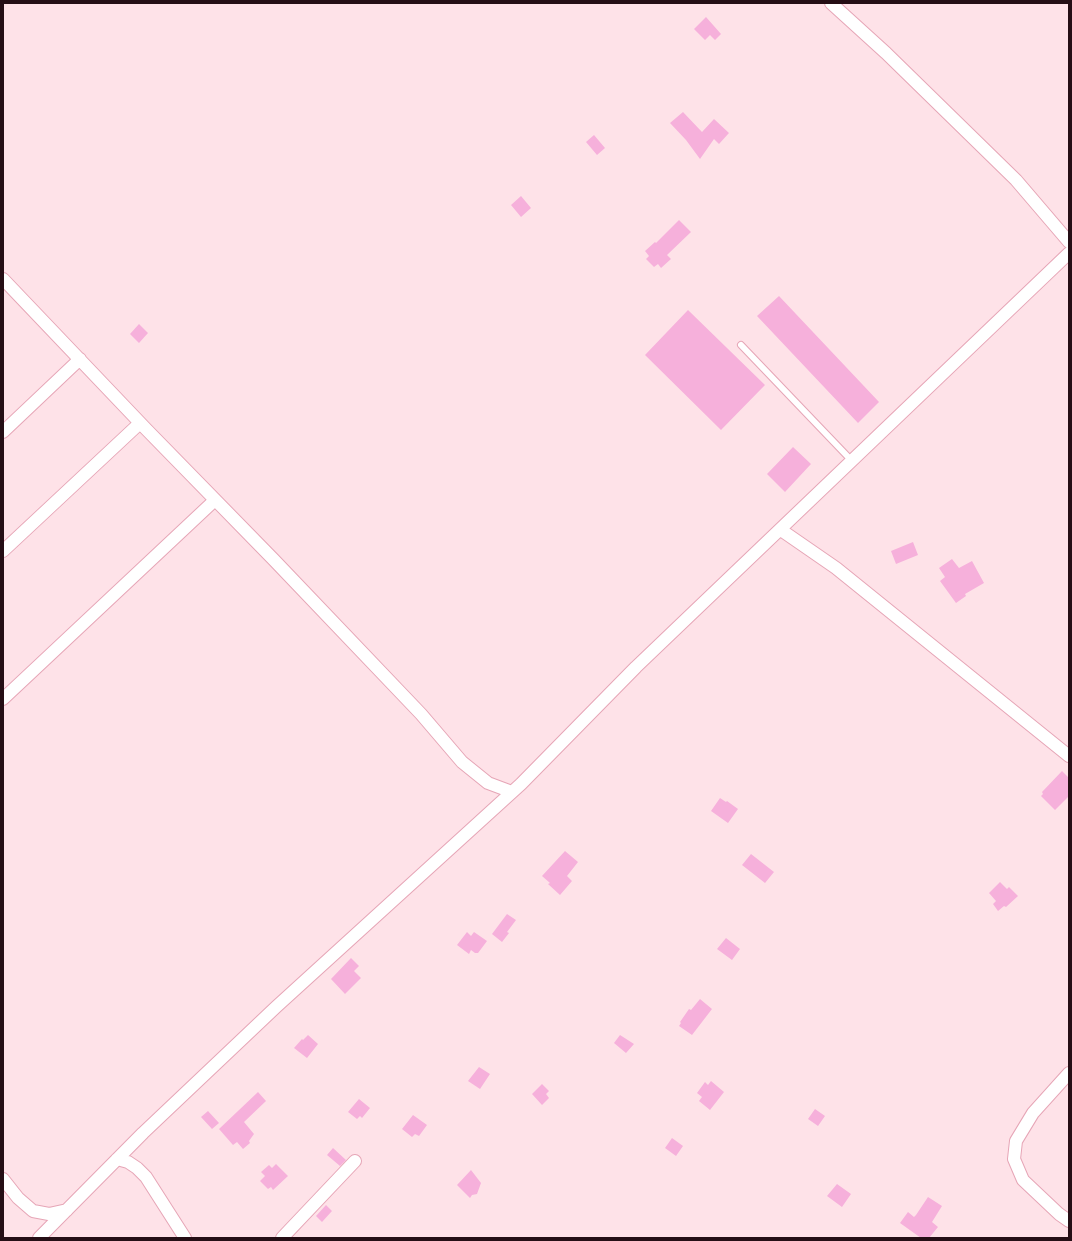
<!DOCTYPE html>
<html>
<head>
<meta charset="utf-8">
<style>
  body { margin:0 }
  #map { position:relative; width:1072px; height:1241px; overflow:hidden; background:#fee2e8; font-family:"Open Sans",sans-serif }
  canvas { display:block }
  .frame { position:absolute; inset:0; border:4px solid #250e15; pointer-events:none }
</style>
</head>
<body>
<div id="map">
<canvas width="1072" height="1241"></canvas>
<div class="frame"></div>
</div>
<script>
const ctx = document.querySelector('canvas').getContext('2d');
ctx.lineJoin = 'round';
function fillPath(path, color) { ctx.fillStyle = color; ctx.fill(path, 'evenodd'); }
const shape = rows => new Path2D(rows.map(r => 'M' + r).join(''));
function strokePath(path, color, width, dash) { ctx.strokeStyle = color; ctx.lineWidth = width; ctx.lineCap = dash ? 'butt' : 'round'; ctx.setLineDash(dash || []); ctx.stroke(path); }
fillPath(shape([
  [706,17,721,34,715,40,710,35,705,40,694,29],
  [683,112,702,132,714,119,729,133,719,144,714,139,700,159,686,140,670,123],
  [594,135,605,148,597,155,586,142],
  [521,196,531,208,521,217,511,205],
  [679,220,691,232,667,255,671,259,661,268,658,264,654,267,646,259,649,256,645,251,655,242,656,243],
  [779,296,879,402,858,423,757,316],
  [688,310,765,385,721,430,645,355],
  [139,324,148,333,139,343,130,334],
  [793,447,811,464,785,492,767,474],
  [913,542,918,555,896,564,891,551],
  [952,559,959,568,972,561,984,583,965,594,966,596,956,603,940,581,945,577,939,568],
  [1062,771,1069,778,1069,796,1055,810,1041,796,1043,794,1042,792],
  [720,798,726,802,727,801,738,809,728,823,711,811],
  [565,851,578,862,567,876,572,881,560,895,548,884,550,883,542,876],
  [751,854,774,872,765,883,742,865],
  [1000,882,1007,889,1009,887,1018,896,1006,907,1004,906,998,911,993,904,996,901,989,893],
  [507,914,516,920,507,932,509,933,502,942,492,934],
  [467,932,471,936,474,932,487,941,478,953,475,953,471,950,469,954,457,945],
  [726,938,740,949,732,960,717,949],
  [351,958,359,966,354,971,361,978,345,994,331,979],
  [700,999,712,1009,692,1035,679,1026,681,1023,680,1022,689,1009,691,1010],
  [308,1035,318,1044,307,1058,294,1048,302,1039,303,1040],
  [620,1035,634,1044,626,1053,614,1043],
  [479,1067,490,1074,480,1089,468,1081],
  [711,1081,724,1092,710,1110,699,1101,702,1097,697,1093,705,1082,708,1085],
  [542,1084,549,1091,546,1094,549,1098,542,1105,532,1094],
  [258,1092,266,1101,244,1122,254,1134,249,1141,250,1143,243,1149,237,1142,233,1145,219,1129],
  [359,1099,370,1108,362,1118,360,1116,357,1119,348,1112],
  [815,1109,825,1116,818,1126,808,1119],
  [208,1111,219,1123,212,1129,201,1117],
  [413,1115,427,1125,419,1136,415,1134,412,1137,402,1129],
  [672,1138,683,1146,676,1156,665,1148],
  [333,1148,346,1160,340,1166,327,1155],
  [276,1164,288,1176,273,1190,271,1187,268,1189,260,1181,265,1176,261,1172,269,1165,272,1168],
  [471,1170,481,1183,477,1194,472,1195,470,1198,457,1185],
  [837,1184,851,1194,842,1207,827,1196],
  [928,1197,942,1206,932,1222,938,1227,929,1238,921,1238,900,1223,908,1212,914,1217,916,1215],
  [326,1205,332,1211,322,1222,316,1216]
]), '#f6b0db');
const lane = shape([
  [741,345,852,461]
]);
const street = shape([
  [831,3,886,53,1016,180,1069,242],
  [3,279,146,429,274,560,421,714,462,762,488,783,512,792],
  [3,432,80,359],
  [781,530,836,568,1069,756],
  [3,551,140,423],
  [3,699,215,500],
  [1069,1073,1033,1113,1016,1141,1014,1159,1023,1180,1059,1214,1069,1221],
  [117,1159,128,1162,137,1168,146,1177,185,1238],
  [3,1179,18,1198,33,1211,49,1214,67,1210],
  [39,1238,143,1133,276,1007,521,784,636,667,1069,253],
  [282,1238,355,1161]
]);
strokePath(lane, '#e6a5b6', 8);
strokePath(street, '#e6a5b6', 14);
strokePath(lane, '#fff', 6);
strokePath(street, '#fff', 12);
</script>
</body>
</html>
